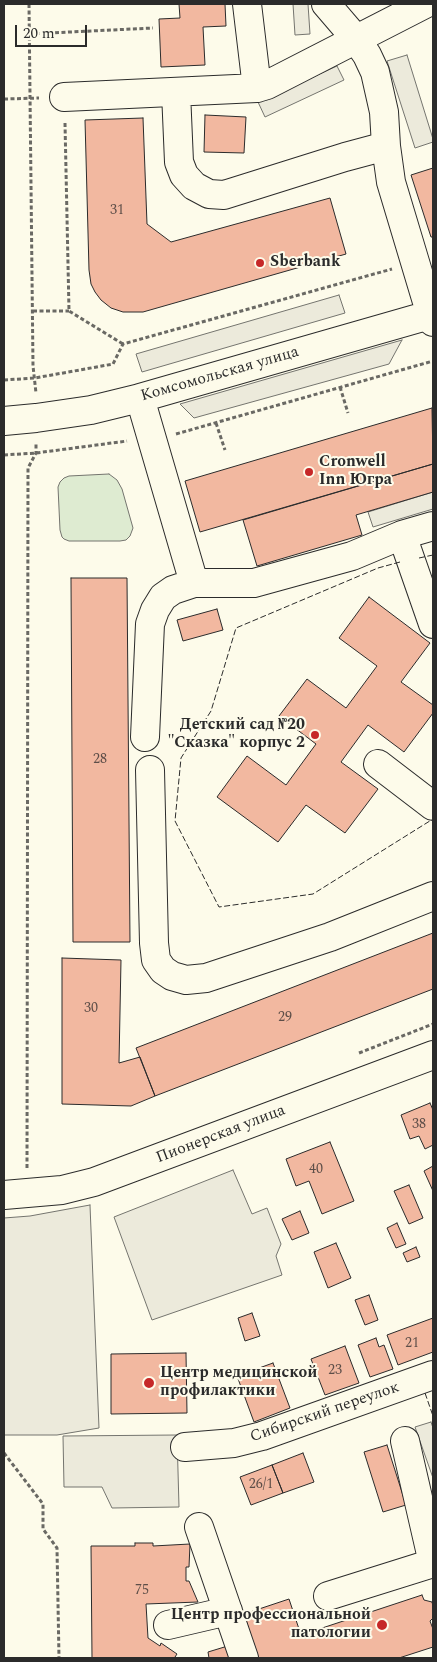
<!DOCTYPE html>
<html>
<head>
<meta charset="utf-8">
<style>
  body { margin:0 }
  #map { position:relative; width:437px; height:1662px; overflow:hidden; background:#fdfbea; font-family:Spectral,serif }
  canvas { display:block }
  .frame { position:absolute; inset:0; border:5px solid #2b2b2b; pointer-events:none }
  .scale { position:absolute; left:15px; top:25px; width:72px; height:22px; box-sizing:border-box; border:2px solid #2b2b2b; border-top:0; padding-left:6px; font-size:15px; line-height:18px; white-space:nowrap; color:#2b2b2b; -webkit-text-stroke:4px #fdfbea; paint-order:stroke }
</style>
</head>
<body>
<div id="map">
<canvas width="437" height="1662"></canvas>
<div class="frame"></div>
<div class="scale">20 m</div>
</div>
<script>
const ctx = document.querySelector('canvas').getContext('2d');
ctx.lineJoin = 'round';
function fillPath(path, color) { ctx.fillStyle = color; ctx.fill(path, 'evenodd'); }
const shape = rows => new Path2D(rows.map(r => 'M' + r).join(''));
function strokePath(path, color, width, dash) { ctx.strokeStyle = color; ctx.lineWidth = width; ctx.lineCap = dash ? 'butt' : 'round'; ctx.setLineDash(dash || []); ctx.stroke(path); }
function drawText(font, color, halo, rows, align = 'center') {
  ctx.font = font + ' Spectral,serif'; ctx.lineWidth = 4; ctx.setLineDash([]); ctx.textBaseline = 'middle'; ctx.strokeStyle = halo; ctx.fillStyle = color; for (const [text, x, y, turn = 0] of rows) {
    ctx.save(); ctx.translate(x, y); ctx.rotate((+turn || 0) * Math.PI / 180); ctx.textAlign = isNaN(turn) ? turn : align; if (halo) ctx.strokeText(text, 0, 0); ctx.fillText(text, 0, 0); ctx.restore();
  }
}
const green = shape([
  [109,474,117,480,122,489,133,528,130,536,126,540,120,541,69,541,64,539,62,537,60,530,58,487,60,482,64,478,69,476,109,474]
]);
fillPath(green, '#deebd1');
strokePath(green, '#74746e', 1);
const parking = shape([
  [293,4,308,4,310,34,295,35,293,4],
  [407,55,433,139,433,142,415,148,387,61,407,55],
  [337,66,344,80,265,117,258,102,337,66],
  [339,295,345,313,142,372,136,354,339,295],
  [402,340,389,364,194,418,180,404,402,340],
  [433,492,433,509,373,527,368,512,433,492],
  [233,1170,252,1214,267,1208,281,1244,276,1256,282,1275,152,1320,114,1217,233,1170],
  [90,1205,99,1428,57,1435,4,1435,4,1218,30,1216,90,1205],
  [431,1422,433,1428,433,1478,415,1427,431,1422],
  [177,1435,179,1507,112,1508,102,1487,64,1487,63,1436,177,1435]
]);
fillPath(parking, '#eceadb');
strokePath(parking, '#74746e', 1);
const building = shape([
  [179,4,225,4,226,26,203,27,205,65,161,67,159,19,180,18,179,4],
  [205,115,246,117,244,153,204,152,205,115],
  [143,118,147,224,171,242,330,198,346,254,143,312,123,312,111,308,101,300,95,292,91,284,89,270,85,120,143,118],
  [433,168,433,237,431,237,411,175,433,168],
  [432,408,433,464,200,532,185,481,432,408],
  [433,464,433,492,356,515,362,535,257,566,243,520,433,464],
  [71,578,127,578,130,942,73,942,71,578],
  [369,597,430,643,401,682,433,705,433,713,404,752,368,725,341,762,378,789,345,833,306,805,278,842,217,797,247,756,286,785,316,744,279,716,307,679,346,708,377,666,339,638,369,597],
  [217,609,223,630,183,641,177,620,217,609],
  [433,933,433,989,155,1096,136,1048,433,933],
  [62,958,121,960,119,1063,140,1057,155,1096,131,1106,62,1104,62,958],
  [430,1103,433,1110,433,1145,425,1149,419,1136,410,1139,401,1115,430,1103],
  [330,1142,354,1201,322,1214,309,1181,296,1186,286,1159,330,1142],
  [433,1166,433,1191,424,1171,433,1166],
  [409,1185,423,1218,409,1224,394,1191,409,1185],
  [300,1211,309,1233,292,1240,282,1219,300,1211],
  [397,1223,406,1244,396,1248,387,1228,397,1223],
  [336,1243,351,1278,328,1288,314,1252,336,1243],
  [416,1247,420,1257,407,1262,403,1253,416,1247],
  [369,1295,378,1320,365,1325,355,1300,369,1295],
  [252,1313,260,1336,245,1341,238,1318,252,1313],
  [433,1318,433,1352,398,1365,387,1335,433,1318],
  [376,1338,379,1347,384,1345,393,1369,370,1377,358,1345,376,1338],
  [345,1346,359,1383,325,1395,311,1359,345,1346],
  [186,1353,187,1413,111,1414,111,1354,186,1353],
  [273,1363,290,1408,254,1422,237,1376,273,1363],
  [387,1445,406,1505,383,1512,364,1452,387,1445],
  [303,1453,314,1482,283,1493,272,1465,303,1453],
  [272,1465,283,1493,251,1505,240,1477,272,1465],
  [135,1543,153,1543,153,1546,190,1544,189,1567,186,1567,186,1581,189,1581,198,1602,146,1604,148,1638,160,1646,161,1643,177,1654,175,1657,177,1658,92,1658,91,1546,135,1546,135,1543],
  [422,1595,424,1600,432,1602,433,1606,433,1618,430,1621,433,1629,433,1647,399,1658,258,1658,244,1614,289,1599,301,1635,422,1595],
  [231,1645,236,1658,209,1658,208,1652,231,1645]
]);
fillPath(building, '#f2b8a0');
strokePath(building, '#2b2b2b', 1);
const minor = shape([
  [247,4,257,88],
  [326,4,356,39,367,55,375,72,384,112,386,146,391,182,433,322],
  [176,92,179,162,184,175,194,186,209,194,224,195,345,157,386,146],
  [64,97,257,88,267,85,425,4],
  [140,398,194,583],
  [4,421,36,418,91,410,140,398,433,314],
  [402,535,433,624],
  [145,737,150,624,155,610,163,597,173,590,194,583,254,583,352,556,402,535,433,526],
  [378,764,433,806],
  [150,770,154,943,156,960,163,970,172,976,186,980,206,978,330,937,433,896],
  [4,1195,62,1190,94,1182,433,1055],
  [405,1441,433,1563],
  [185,1447,234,1443,262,1436,433,1375],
  [199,1527,244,1658],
  [328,1596,433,1563],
  [168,1625,228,1611]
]);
strokePath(minor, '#2b2b2b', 30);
strokePath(shape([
  [29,4,33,366,36,393],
  [29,34,153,28],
  [4,99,39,98],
  [65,123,69,311,123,344],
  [33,311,69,311],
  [4,380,35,378,113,364,123,344,392,269],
  [340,387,348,413],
  [216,423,225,450],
  [176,434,433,361],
  [4,455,36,453,127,441],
  [359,1053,433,1024],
  [27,1168,28,468,36,453,36,444],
  [4,1453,43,1504,43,1529,57,1548,59,1658]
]), '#6a6964', 3, [4, 2.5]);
strokePath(minor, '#fdfbea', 28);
strokePath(shape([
  [419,558,433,555,433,556],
  [400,562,378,568,236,628,211,711,181,758,175,821,219,907,313,894,433,819],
  [425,1393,433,1416]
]), '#2b2b2b', 1, [6, 2.5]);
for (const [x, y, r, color] of [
  [260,263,5,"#c62828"],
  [309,472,5,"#c62828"],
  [315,735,5,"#c62828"],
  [149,1383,6,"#c62828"],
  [382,1625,6,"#c62828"]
]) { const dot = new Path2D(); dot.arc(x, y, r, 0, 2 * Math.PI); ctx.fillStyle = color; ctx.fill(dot); strokePath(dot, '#fdfbea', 2); }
drawText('14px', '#5d4e48', null, [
  ["31",117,211],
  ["28",100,760],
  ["30",91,1009],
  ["29",285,1018],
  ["38",419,1125],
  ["40",316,1170],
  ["21",412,1344],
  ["23",335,1371],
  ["26/1",261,1485],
  ["75",142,1591]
]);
drawText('bold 16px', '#2b2b2b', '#fdfbea', [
  ["Sberbank",270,263],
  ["Cronwell",319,463],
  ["Inn Югра",319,481],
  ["Детский сад №20",305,726,"right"],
  ["\"Сказка\" корпус 2",305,744,"right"],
  ["Центр медицинской",160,1374],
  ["профилактики",160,1392],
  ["Центр профессиональной",371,1616,"right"],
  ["патологии",371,1634,"right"]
], 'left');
drawText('16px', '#2b2b2b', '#fdfbea', [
  ["Комсомольская улица",220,375,-16],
  ["Пионерская улица",221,1135,-21],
  ["Сибирский переулок",325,1413,-19]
]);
</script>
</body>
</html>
